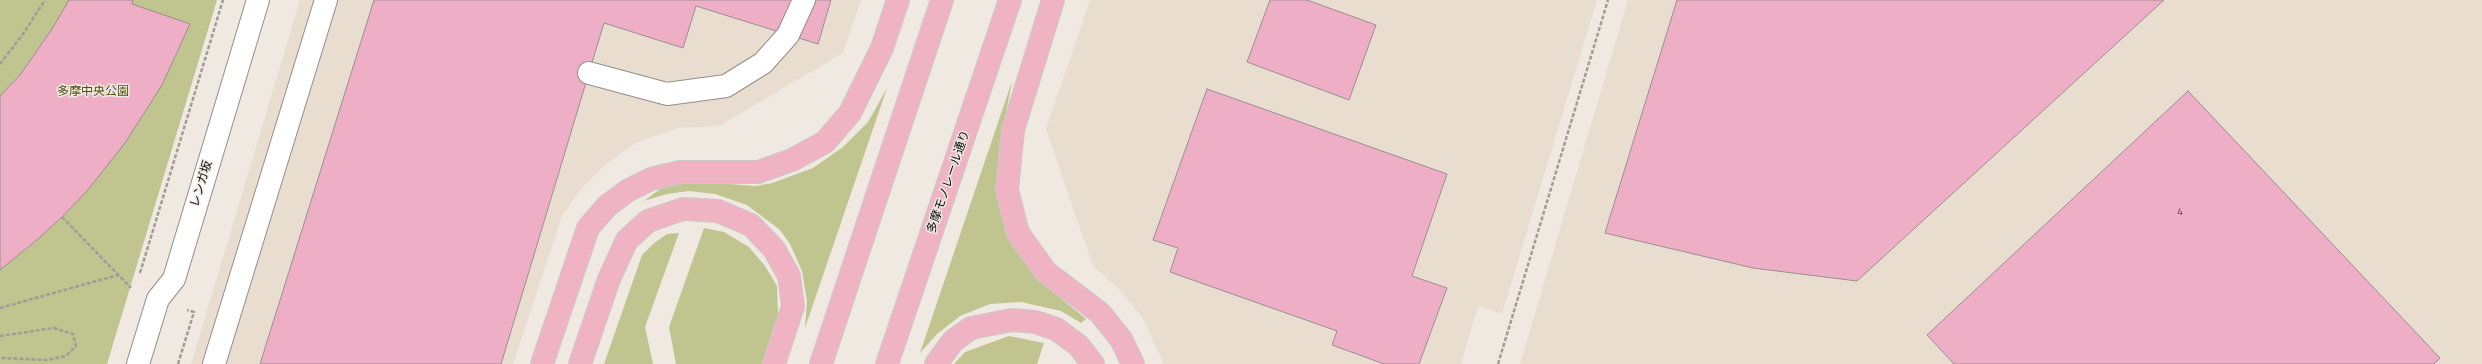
<!DOCTYPE html>
<html>
<head>
<meta charset="utf-8">
<style>
  body { margin:0 }
  canvas { display:block; background:#efe9e2 }
</style>
</head>
<body>
<canvas width="2482" height="364"></canvas>
<script>
const ctx = document.querySelector('canvas').getContext('2d');
ctx.lineJoin = 'round';
function fillPath(path, color) { ctx.fillStyle = color; ctx.fill(path, 'evenodd'); }
const shape = rows => new Path2D(rows.map(r => 'M' + r).join(''));
function strokePath(path, color, width, dash) { ctx.strokeStyle = color; ctx.lineWidth = width; ctx.lineCap = dash ? 'butt' : 'round'; ctx.setLineDash(dash || []); ctx.stroke(path); }
function drawText(font, color, halo, rows, align = 'center') {
  ctx.font = font + ' "Titillium Web","Noto Sans JP",sans-serif'; ctx.lineWidth = 3; ctx.setLineDash([]); ctx.textBaseline = 'middle'; ctx.strokeStyle = halo; ctx.fillStyle = color; for (const [text, x, y, turn = 0] of rows) {
    ctx.save(); ctx.translate(x, y); ctx.rotate((+turn || 0) * Math.PI / 180); ctx.textAlign = isNaN(turn) ? turn : align; if (halo) ctx.strokeText(text, 0, 0); ctx.fillText(text, 0, 0); ctx.restore();
  }
}
fillPath(shape([
  [300,0,861,0,843,53,719,126,679,128,637,142,607,163,582,188,562,216,513,364,191,364],
  [1090,0,1597,0,1502,314,1478,306,1461,364,1164,364,1142,317,1117,287,1093,266,1046,129],
  [1628,0,2482,0,2482,364,1520,364]
]), '#e8ddcf');
fillPath(shape([
  [0,0,217,0,107,364,0,364],
  [1012,81,998,157,999,202,1008,234,1017,252,1041,282,1086,319,1081,323,1061,311,1021,302,990,304,960,316,937,334,920,353],
  [887,88,805,328,807,301,802,271,790,244,780,230,747,205,715,194,689,191,667,194,644,201,660,189,679,183,714,183,756,186,772,183,813,168,843,147,868,122],
  [704,228,724,232,749,247,765,266,777,286,778,316,762,364,676,364,669,327],
  [679,233,645,327,653,364,604,364,642,255,654,243,667,234],
  [1009,336,1044,343,1037,364,954,364,965,352]
]), '#c0c590');
const building = shape([
  [69,0,133,0,132,4,190,24,162,85,125,143,87,191,62,217,38,239,0,270,0,96,20,75,52,29,69,0],
  [374,0,831,0,818,44,696,6,683,48,604,23,501,364,260,364,374,0],
  [1270,0,1307,0,1376,25,1349,100,1247,62,1270,0],
  [1677,0,2164,0,1857,281,1753,268,1605,233,1677,0],
  [1207,89,1447,174,1412,276,1447,288,1419,364,1384,364,1332,345,1337,331,1170,272,1178,248,1153,240,1207,89],
  [2188,91,2440,358,2434,364,1954,364,1927,335,2188,91]
]);
fillPath(building, '#eeaec5');
strokePath(building, '#998f92', 1);
const minor = shape([
  [589,73,667,94,726,86,763,63,788,35,804,0],
  [138,364,158,299,174,279,258,0],
  [214,364,326,0]
]);
const major = shape([
  [1053,0,1013,130,1007,190,1018,233,1046,272,1100,313,1121,339,1133,364],
  [542,364,588,228,607,206,627,191,651,179,680,172,758,172,792,160,825,142,850,113,882,48,898,0],
  [580,364,609,279,627,240,648,221,683,209,718,211,751,225,774,249,789,276,793,306,774,364],
  [821,364,942,0],
  [887,364,1010,0],
  [936,364,953,341,971,328,1012,320,1035,322,1056,329,1078,345,1093,364]
]);
strokePath(minor, '#948e88', 24);
strokePath(major, '#cacaca', 24);
strokePath(shape([
  [0,64,23,34,45,0],
  [62,217,131,288],
  [140,273,223,0],
  [0,308,118,275],
  [0,336,54,328,73,334,76,346,66,356,47,360,0,358],
  [178,364,194,312,187,310],
  [1498,364,1608,0]
]), '#a09c96', 2.5, [4, 2]);
strokePath(minor, '#fff', 22);
strokePath(major, '#f0b3c3', 22);
drawText('10px', '#48363a', null, [
  ["4",2180,213]
]);
drawText('12px', '#51530d', '#efe9e2', [
  ["多摩中央公園",93,92]
]);
drawText('12px', '#100e0c', '#efe9e2', [
  ["多摩モノレール通り",949,182,-71],
  ["レンガ坂",202,184,-73]
]);
</script>
</body>
</html>
